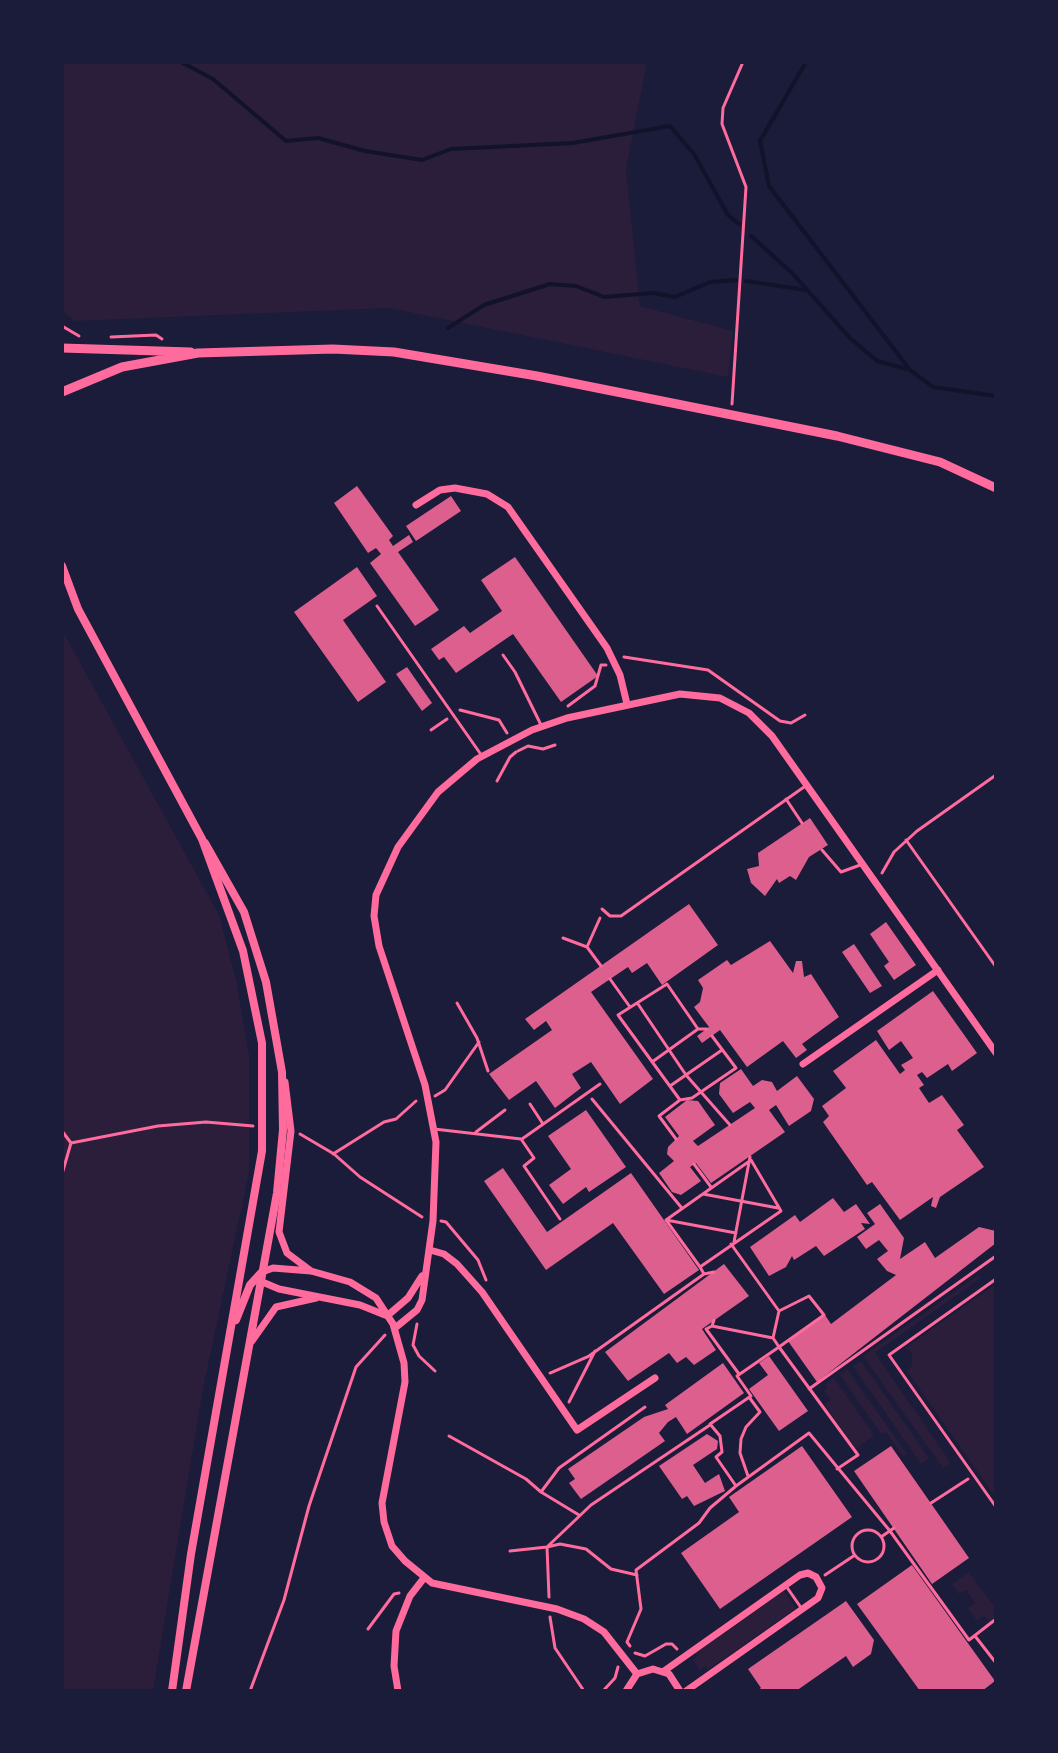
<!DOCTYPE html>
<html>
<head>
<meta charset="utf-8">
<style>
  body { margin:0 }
  #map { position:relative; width:1058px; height:1753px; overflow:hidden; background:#1b1b3a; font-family:"Archivo Narrow",sans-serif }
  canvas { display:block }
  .frame { position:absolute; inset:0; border:64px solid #1b1b3a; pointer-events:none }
</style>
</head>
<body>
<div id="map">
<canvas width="1058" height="1753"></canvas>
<div class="frame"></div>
</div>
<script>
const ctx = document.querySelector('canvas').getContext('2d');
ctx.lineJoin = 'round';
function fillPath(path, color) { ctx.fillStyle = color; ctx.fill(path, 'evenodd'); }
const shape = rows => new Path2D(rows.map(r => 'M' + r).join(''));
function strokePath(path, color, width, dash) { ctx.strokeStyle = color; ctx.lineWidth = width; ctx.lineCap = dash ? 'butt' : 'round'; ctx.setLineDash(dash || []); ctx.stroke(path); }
fillPath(shape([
  [62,62,647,62,626,169,640,306,733,331,728,377,389,308,75,321,62,311],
  [62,630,219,915,237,984,249,1055,249,1172,203,1389,153,1691,62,1691],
  [977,1276,982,1277,875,1353,951,1463,943,1468,863,1356],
  [996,1284,996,1498,907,1371,912,1365,912,1353,905,1348],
  [861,1361,929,1458,921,1464,853,1366],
  [847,1369,907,1454,903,1457,886,1432,881,1434,840,1375],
  [834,1378,874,1435,856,1449,824,1404,830,1400,824,1391,827,1388,825,1384],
  [969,1572,996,1609,996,1616,989,1622,984,1616,977,1621,968,1608,975,1603,966,1590,959,1594,952,1584],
  [784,1591,796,1608,708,1670,705,1666,700,1670,693,1660,698,1656,695,1653]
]), '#2a1e3b');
strokePath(shape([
  [181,62,213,79,286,141,318,138,365,151,422,160,451,149,573,143,670,126,694,154,728,215,739,224],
  [806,62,760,141,769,186,910,370,933,387,996,396],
  [751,236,792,273,850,338,877,361,907,369],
  [746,281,806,290],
  [448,328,484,305,550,284,576,286,604,297,653,293,675,297,710,282,736,280]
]), '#12122b', 4);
fillPath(shape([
  [357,486,393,536,389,540,393,546,409,535,413,542,398,552,439,610,415,626,370,563,381,554,376,548,368,553,334,503],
  [451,496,461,511,416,541,406,526],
  [515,557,598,676,561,702,513,634,456,673,444,657,439,660,431,649,464,626,470,633,502,611,481,580],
  [357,567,377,596,343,620,386,682,358,702,294,612],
  [407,667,432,703,422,711,396,674],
  [810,818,828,845,809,857,796,880,790,876,779,883,777,879,765,896,751,883,747,869,759,866,758,853],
  [689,904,718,945,662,985,647,963,632,973,628,967,591,992,653,1079,620,1104,591,1062,572,1074,581,1088,555,1108,536,1081,509,1100,489,1074,552,1030,546,1021,534,1030,525,1019],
  [886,922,916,965,894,980,884,966,889,962,870,934],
  [770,941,793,973,796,961,802,961,804,977,811,974,839,1017,802,1044,807,1050,796,1058,783,1041,747,1067,720,1030,702,1043,697,1036,709,1027,694,1007,700,1002,703,988,698,980,727,960,731,965],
  [854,944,882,986,870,993,842,952],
  [933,991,977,1053,952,1071,948,1064,927,1078,922,1072,917,1075,924,1085,919,1088,929,1103,942,1095,964,1125,957,1130,984,1167,940,1197,936,1208,931,1206,933,1197,900,1220,872,1182,867,1185,823,1122,829,1116,822,1106,846,1088,833,1071,876,1040,900,1074,905,1070,901,1065,913,1058,901,1041,889,1050,877,1031],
  [741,1069,753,1086,762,1080,772,1082,777,1091,797,1076,814,1099,811,1111,789,1126,776,1105,769,1110,785,1132,711,1183,696,1163,690,1167,701,1181,681,1195,672,1192,659,1173,674,1161,667,1154,668,1147,679,1136,665,1117,687,1100,698,1101,715,1125,693,1141,698,1146,755,1108,750,1102,733,1113,719,1094,720,1083],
  [586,1110,626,1167,589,1192,586,1187,563,1204,549,1185,571,1169,548,1136],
  [503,1168,547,1232,631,1173,699,1270,664,1294,613,1223,546,1270,484,1181],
  [833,1198,844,1212,856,1204,870,1224,861,1223,865,1229,824,1256,816,1246,794,1260,792,1256,786,1267,769,1276,750,1247,795,1215,800,1222],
  [880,1204,904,1238,900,1259,925,1242,935,1258,979,1227,996,1231,996,1243,817,1382,788,1341,825,1315,831,1324,896,1275,887,1271,877,1259,888,1251,879,1240,866,1249,857,1237,875,1224,867,1213],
  [724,1264,749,1296,702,1329,716,1350,694,1365,686,1357,677,1363,669,1353,628,1381,605,1352],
  [769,1356,808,1411,779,1431,749,1389,768,1375,759,1363],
  [723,1363,744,1393,687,1434,676,1417,668,1422,659,1433,665,1441,581,1499,569,1483,575,1479,568,1469,644,1417,668,1409,665,1405],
  [707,1434,718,1441,717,1449,693,1465,705,1483,719,1474,725,1491,694,1506,687,1496,682,1499,659,1466],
  [802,1446,852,1517,720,1609,681,1553,739,1512,729,1497],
  [891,1446,969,1558,932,1584,854,1471],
  [912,1565,995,1681,982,1691,920,1691,857,1604],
  [846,1601,874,1640,871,1654,853,1667,846,1656,796,1691,757,1691,761,1688,748,1669]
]), '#dd5f8e');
strokePath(shape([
  [62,326,79,336],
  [111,337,156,335,162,339],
  [732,404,746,187,722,124,723,108,743,62],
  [624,657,708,670,780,721,791,723,805,715],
  [568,706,595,686,601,665,606,665],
  [460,710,499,720,507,733],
  [431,730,447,719],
  [518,751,528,746,543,749,555,745],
  [497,781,510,757,516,752],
  [906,840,996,967],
  [882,873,894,852,917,831,996,775],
  [600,918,587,947,601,966],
  [563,938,587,947],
  [610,979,630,1007],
  [457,1003,477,1038,488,1071],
  [638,1004,686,1075,730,1125],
  [707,1029,698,1029,667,984,618,1015,680,1100,692,1098,736,1068,712,1036],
  [652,1062,698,1029],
  [670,1086,722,1050],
  [435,1096,445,1090,479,1042],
  [592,1099,681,1207],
  [62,1131,71,1143],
  [300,1134,334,1154,360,1177,422,1217],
  [676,1139,659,1116,680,1100],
  [333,1154,384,1122,396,1119,416,1101],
  [751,1160,781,1211,700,1267,666,1220,751,1160],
  [694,1164,711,1187],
  [62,1174,71,1143,158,1126,206,1122,253,1126],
  [703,1194,778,1208],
  [666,1220,736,1233],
  [441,1221,446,1222,478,1260,486,1280],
  [734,1242,750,1157],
  [731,1244,779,1311,773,1338,779,1347,737,1376,751,1396,710,1424,720,1436,722,1452,716,1457,736,1486,809,1433,890,1531,969,1640,996,1619],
  [700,1267,704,1274,714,1272],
  [779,1311,809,1296,824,1315,779,1347,858,1455,837,1469],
  [714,1320,712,1326,773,1338],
  [417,1324,413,1345,419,1356,435,1371],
  [712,1326,706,1329,739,1374],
  [550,1373,589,1356,704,1274],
  [809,1389,996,1256],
  [569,1402,595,1351],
  [449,1436,526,1479,541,1492,559,1468,645,1407],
  [748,1476,740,1453,741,1439,746,1427,760,1412,749,1397],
  [541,1492,579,1515],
  [931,1503,968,1479],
  '852 1546a16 16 0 1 1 32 0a16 16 0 1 1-32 0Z',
  [881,1537,894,1528],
  [547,1547,591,1505,710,1425],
  [547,1547,560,1544,586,1549,611,1569,637,1575],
  [510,1551,547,1547,549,1597],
  [825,1575,855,1555],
  [550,1617,555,1648,584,1691],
  [368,1629,394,1594,399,1593],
  [975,1636,996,1663],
  [630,1646,627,1642,641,1609,636,1570,699,1523,710,1508,736,1486],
  [635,1653,645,1656,666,1644,672,1644,677,1649],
  [250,1691,284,1600,309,1506,356,1367,385,1335],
  [603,1691,615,1678,618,1667]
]), '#ff6b9d', 3);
strokePath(shape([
  [377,606,482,756],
  [503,655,515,672,541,725],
  [786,799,802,823],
  [822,850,841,872,863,864],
  [602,909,610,916,621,916,804,787],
  [530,1104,543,1124],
  [434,1129,521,1139,534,1158,524,1166,560,1219],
  [476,1132,505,1110],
  [522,1139,600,1084],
  [996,1279,889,1355,996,1507],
  [786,1586,802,1609]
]), '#ff6b9d', 3);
strokePath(shape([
  [416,505,440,490,455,488,487,494,508,507,607,648,620,675,627,704],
  [803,1064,938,970],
  [285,1082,291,1131,279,1232,287,1253,311,1271],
  [430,1250,444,1254,457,1264,482,1292,577,1430,655,1378],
  [262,1272,273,1268,311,1271,350,1282,376,1298,393,1324,404,1363,405,1382,382,1503,384,1522,392,1546,405,1561,432,1583,557,1609,584,1619,604,1632,637,1674],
  [260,1281,279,1289,360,1305,385,1315],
  [387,1316,408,1298,422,1276],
  [395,1328,417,1310,422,1300,433,1221,436,1142,425,1085,379,946,374,916,376,895,398,847,438,792,477,759,532,730,567,718,680,694,720,698,749,713,772,736,996,1053],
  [252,1341,276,1307,316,1298],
  [664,1671,800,1575,808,1573,816,1577,822,1588,818,1598,686,1691],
  [398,1691,394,1666,396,1631,410,1596,424,1578],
  [626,1691,637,1674,653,1669,669,1674,680,1691]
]), '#ff6b9d', 7);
strokePath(shape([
  [62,566,78,609,202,839,243,951,262,1043,262,1151,191,1554,172,1691],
  [236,1320,250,1285,261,1273],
  [186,1691,277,1193,283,1130,282,1072,266,982,244,912,205,843]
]), '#ff6b9d', 8);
strokePath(shape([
  [62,348,191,352],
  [62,392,122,367,198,353,333,349,394,352,537,376,837,436,940,462,996,488]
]), '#ff6b9d', 9);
</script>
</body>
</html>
